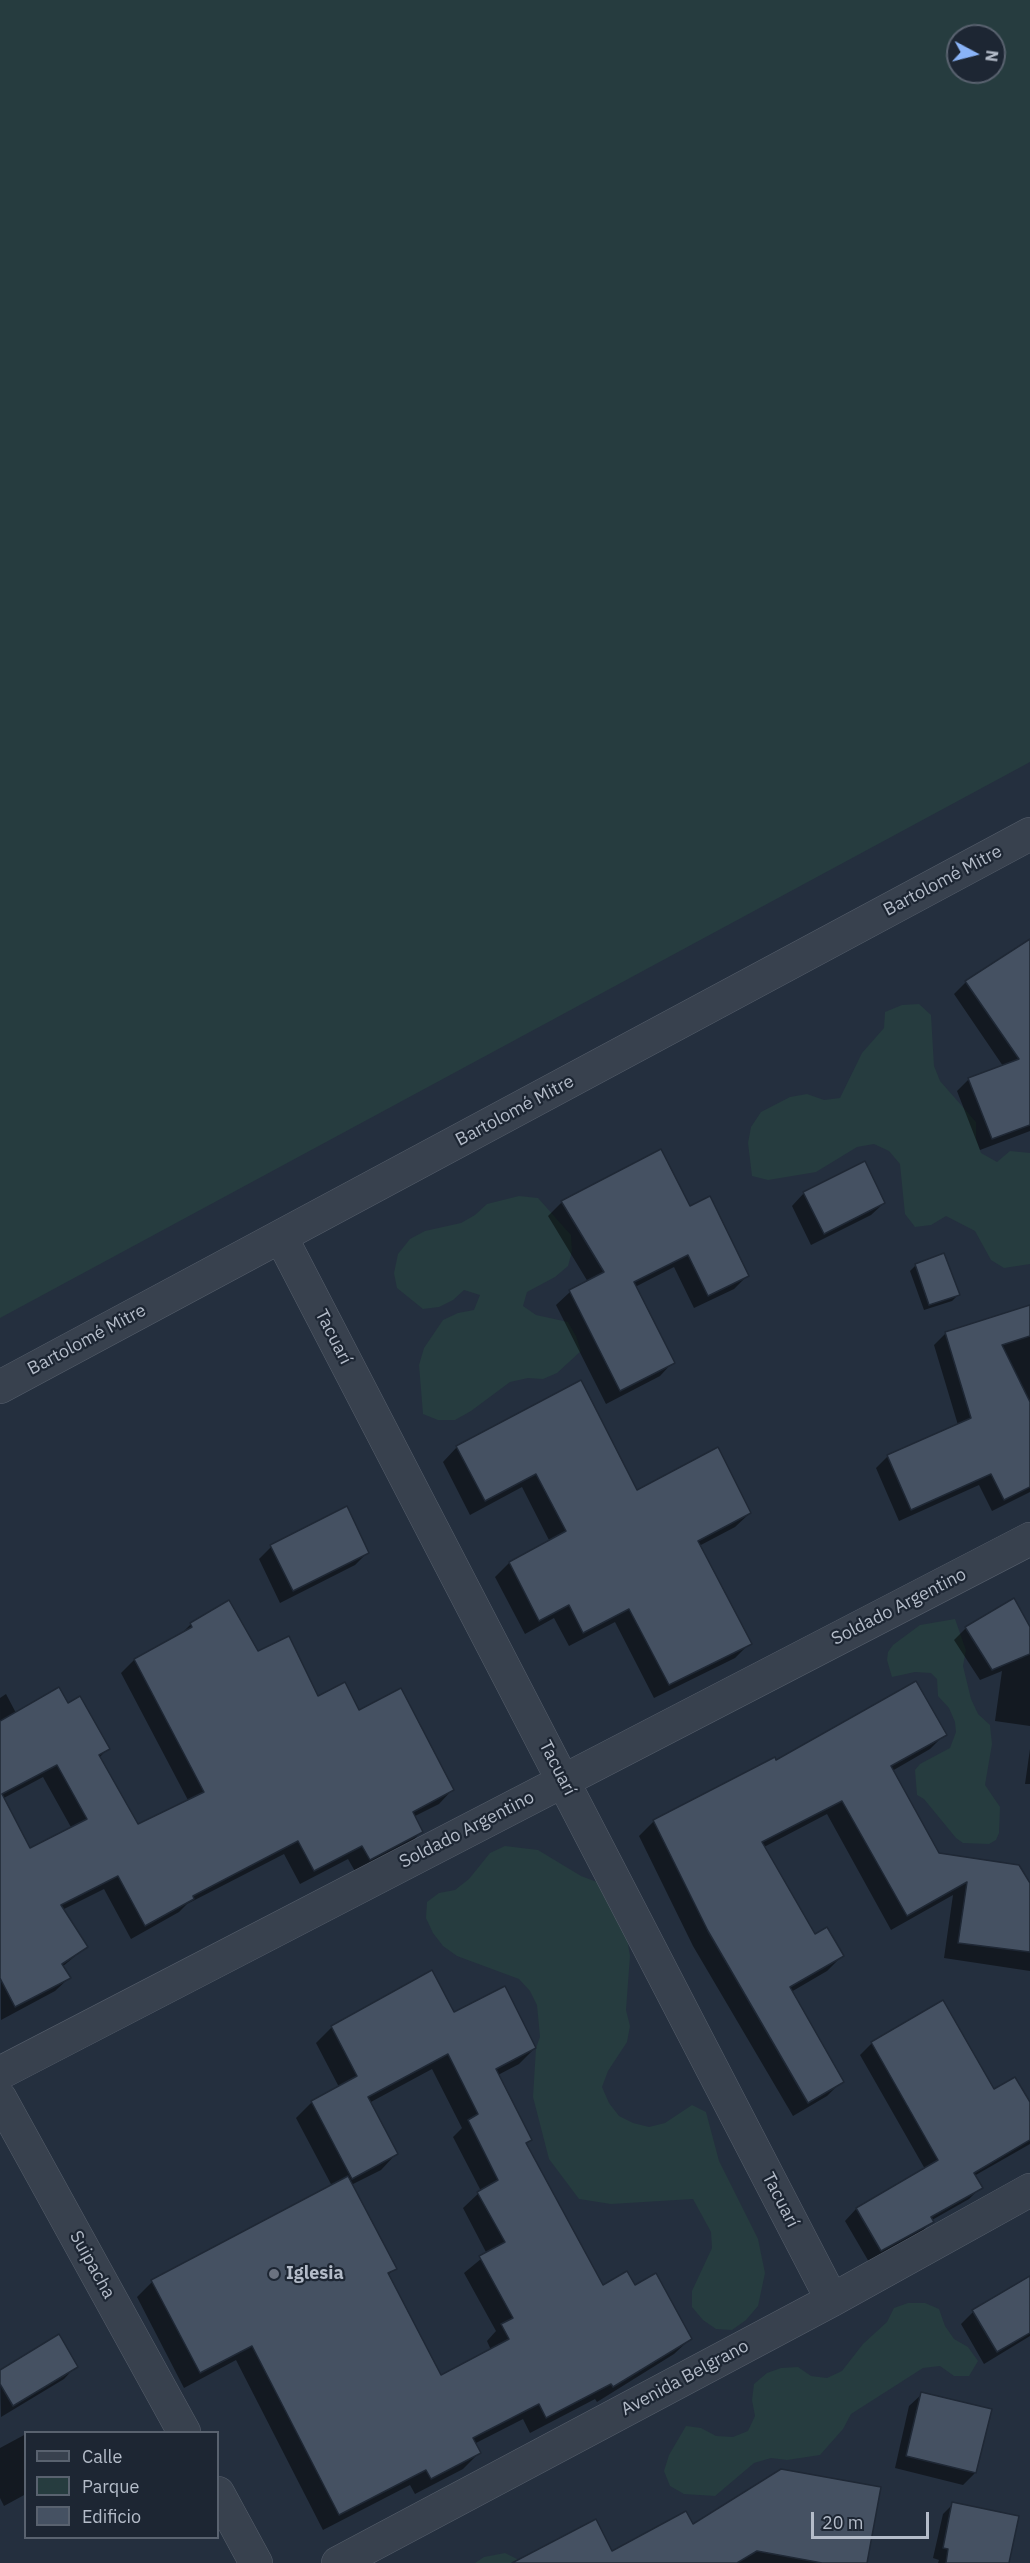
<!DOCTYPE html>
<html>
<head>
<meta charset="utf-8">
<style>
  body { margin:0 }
  #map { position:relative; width:1030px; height:2563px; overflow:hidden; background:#242f3e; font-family:"IBM Plex Sans",sans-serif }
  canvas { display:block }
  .legend { position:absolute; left:24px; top:2431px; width:195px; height:108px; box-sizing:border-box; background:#1d2633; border:2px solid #59626f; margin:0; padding:8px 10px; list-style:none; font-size:18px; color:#b4bcc9 }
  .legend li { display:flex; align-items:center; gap:12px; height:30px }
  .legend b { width:30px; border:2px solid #59626f }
  .north { position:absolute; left:946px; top:24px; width:60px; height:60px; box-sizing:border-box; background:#1d2633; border:2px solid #59626f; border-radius:50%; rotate:97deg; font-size:16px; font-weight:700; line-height:24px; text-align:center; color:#b4bcc9 }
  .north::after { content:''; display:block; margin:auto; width:21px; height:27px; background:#8ab4f8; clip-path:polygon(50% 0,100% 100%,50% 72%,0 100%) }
  .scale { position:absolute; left:811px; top:2512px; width:118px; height:27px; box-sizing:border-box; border:3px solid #b4bcc9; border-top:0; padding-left:8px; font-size:18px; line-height:21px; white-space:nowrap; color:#b4bcc9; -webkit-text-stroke:4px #1d2633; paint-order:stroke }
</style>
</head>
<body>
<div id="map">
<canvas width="1030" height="2563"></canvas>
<ul class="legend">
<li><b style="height:8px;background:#38414e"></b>Calle</li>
<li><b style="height:16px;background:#263c3f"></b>Parque</li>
<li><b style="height:16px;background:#455162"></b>Edificio</li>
</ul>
<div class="north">N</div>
<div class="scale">20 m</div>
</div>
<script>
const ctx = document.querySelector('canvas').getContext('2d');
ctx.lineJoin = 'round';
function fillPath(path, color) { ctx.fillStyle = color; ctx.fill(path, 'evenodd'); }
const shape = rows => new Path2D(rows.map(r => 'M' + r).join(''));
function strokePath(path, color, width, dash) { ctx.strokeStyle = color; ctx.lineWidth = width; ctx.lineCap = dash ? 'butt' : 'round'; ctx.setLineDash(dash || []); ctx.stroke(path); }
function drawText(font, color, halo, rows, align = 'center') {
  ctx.font = font + ' "IBM Plex Sans",sans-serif'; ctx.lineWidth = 4.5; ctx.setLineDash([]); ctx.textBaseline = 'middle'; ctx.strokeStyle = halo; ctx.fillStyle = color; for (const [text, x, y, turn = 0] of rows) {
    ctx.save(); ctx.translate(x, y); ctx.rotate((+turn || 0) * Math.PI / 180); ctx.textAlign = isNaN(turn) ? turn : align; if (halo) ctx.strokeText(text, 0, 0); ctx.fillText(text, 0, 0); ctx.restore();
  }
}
fillPath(shape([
  [0,0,1030,0,1030,762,0,1318],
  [958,36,994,36,994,72,958,72],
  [919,1004,931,1015,934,1066,940,1081,976,1122,976,1138,981,1153,997,1162,1010,1151,1030,1153,1030,1264,1004,1268,991,1260,975,1231,946,1216,931,1225,915,1227,905,1214,900,1164,889,1151,874,1144,857,1147,816,1172,768,1180,752,1176,748,1143,751,1127,761,1112,790,1097,807,1094,824,1100,840,1098,862,1053,884,1028,885,1012,902,1005],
  [519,1196,538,1198,571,1235,572,1251,568,1266,555,1277,527,1292,523,1306,536,1315,568,1322,576,1336,581,1351,557,1373,543,1379,528,1378,510,1382,471,1411,455,1420,438,1420,423,1414,419,1365,424,1348,443,1320,458,1313,474,1310,480,1295,464,1290,453,1300,439,1307,423,1309,397,1288,394,1273,398,1254,410,1239,425,1231,461,1223,475,1215,487,1204],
  [955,1619,966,1650,963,1666,971,1699,978,1714,990,1725,992,1744,985,1785,1000,1807,999,1833,996,1840,989,1844,963,1843,956,1838,924,1799,917,1795,915,1770,920,1764,950,1748,956,1732,955,1722,949,1708,938,1696,937,1679,931,1673,915,1672,892,1677,887,1660,888,1652,893,1645,920,1625],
  [505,1846,538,1850,581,1876,597,1882,624,1921,630,1956,626,2010,630,2026,627,2042,608,2071,602,2087,609,2103,619,2116,633,2123,649,2127,665,2123,692,2105,706,2112,719,2161,758,2239,765,2273,758,2306,746,2320,732,2330,716,2329,703,2320,692,2307,692,2291,712,2248,711,2232,693,2199,611,2204,579,2199,549,2159,533,2097,536,2048,540,2037,537,2005,530,1991,519,1979,457,1956,443,1946,433,1933,426,1918,427,1902,439,1893,455,1890,469,1879,490,1853],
  [908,2303,925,2303,939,2309,945,2326,954,2339,968,2347,978,2361,969,2376,954,2376,940,2366,923,2368,851,2414,843,2429,820,2455,787,2460,771,2458,754,2463,715,2496,684,2494,670,2486,664,2471,669,2455,686,2426,701,2428,716,2436,733,2437,748,2431,755,2416,752,2400,754,2384,767,2373,781,2368,798,2367,811,2376,827,2378,842,2371,863,2344,887,2322,894,2308],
  [505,2553,525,2563,475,2563,484,2557]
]), '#263c3f');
fillPath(shape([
  [1030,941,1030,1131,980,1150,957,1091,969,1079,1003,1066,954,994,966,982],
  [660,1151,690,1208,747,1276,734,1289,694,1308,674,1267,635,1287,673,1362,660,1376,606,1404,556,1305,570,1292,588,1282,548,1216,562,1202],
  [804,1193,884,1203,871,1215,811,1245,792,1206],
  [916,1265,958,1295,952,1301,924,1310,910,1271],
  [1030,1306,1030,1492,992,1511,979,1485,899,1521,876,1468,888,1456,958,1425,934,1345,946,1333],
  [457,1447,637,1492,750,1513,735,1527,699,1546,750,1643,735,1658,654,1698,615,1622,569,1646,554,1618,525,1634,495,1577,509,1563,550,1542,522,1487,470,1515,443,1462],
  [271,1547,367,1553,355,1565,280,1603,259,1559],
  [191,1624,257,1653,318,1698,359,1712,452,1790,439,1804,413,1817,421,1832,408,1846,356,1873,348,1859,300,1884,284,1854,187,1904,179,1912,131,1939,104,1889,62,1910,86,1947,62,1967,69,1978,55,1991,1,2020,0,1698,6,1694,16,1713,67,1705,108,1748,99,1758,137,1827,189,1802,121,1673,134,1660,179,1636],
  [43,1777,72,1829,30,1850,2,1799],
  [966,1628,1030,1630,1030,1726,995,1721,1002,1671,980,1680,954,1640],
  [945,1734,930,1749,892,1771,938,1854,1030,1887,1030,1971,944,1958,953,1895,891,1930,827,1814,764,1847,815,1936,842,1956,827,1971,791,1992,842,2081,827,2096,793,2116,693,1946,639,1836,654,1821,776,1762],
  [1030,1749,1030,1784,1025,1784],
  [942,2002,994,2091,1030,2105,1030,2144,974,2176,981,2187,969,2199,932,2220,921,2233,869,2262,845,2221,856,2209,925,2169,860,2055,872,2043],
  [453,2014,535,2048,519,2064,498,2075,531,2140,525,2145,602,2287,634,2287,690,2339,674,2354,597,2402,595,2399,530,2433,523,2419,474,2444,479,2453,463,2469,415,2494,410,2485,323,2530,236,2360,184,2388,137,2297,152,2282,332,2186,296,2118,312,2102,339,2087,316,2043,332,2027],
  [432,2069,462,2128,453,2137,481,2191,463,2208,487,2254,464,2273,496,2331,487,2341,491,2350,440,2377,387,2276,395,2268,351,2185,381,2170,396,2154,369,2103],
  [1030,2277,1030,2336,984,2364,961,2324,973,2312],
  [76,2366,64,2379,1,2417,0,2372],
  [922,2394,975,2473,963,2485,895,2468,909,2406],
  [26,2434,26,2494,4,2506,0,2498,0,2448],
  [953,2504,1006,2563,938,2563,939,2560,933,2558,943,2514],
  [693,2526,866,2563,527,2563,612,2553]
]), '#0007');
const building = shape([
  [1030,939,1030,1125,992,1139,968,1078,1019,1059,965,981,1030,939],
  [661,1149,690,1206,710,1196,749,1276,708,1296,688,1255,634,1282,675,1363,620,1391,569,1290,604,1272,561,1201,661,1149],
  [865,1161,885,1203,824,1234,803,1192,865,1161],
  [944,1253,960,1295,929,1305,915,1264,944,1253],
  [1030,1305,1030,1336,1002,1345,1030,1402,1030,1487,1004,1500,991,1474,911,1510,887,1455,971,1418,945,1332,1030,1305],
  [581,1380,637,1490,718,1447,751,1513,698,1541,752,1644,669,1685,629,1609,583,1633,569,1605,539,1621,509,1562,566,1531,536,1474,485,1501,456,1446,581,1380],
  [347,1506,369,1553,293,1591,270,1545,347,1506],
  [1014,1598,1030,1627,1030,1654,992,1670,965,1627,1014,1598],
  [229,1600,258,1651,289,1636,318,1696,345,1682,359,1710,401,1688,454,1790,413,1812,423,1832,370,1860,362,1846,314,1871,298,1841,193,1896,194,1899,145,1926,118,1876,61,1905,88,1947,62,1964,71,1978,15,2007,0,1978,0,1721,59,1687,68,1703,80,1696,110,1749,99,1755,138,1824,204,1792,134,1659,192,1627,190,1623,229,1600],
  [57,1765,87,1819,30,1848,2,1794,57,1765],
  [916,1681,947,1735,891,1766,939,1853,1019,1865,1030,1883,1030,1952,958,1943,967,1882,907,1916,842,1801,762,1842,815,1934,827,1927,844,1956,790,1987,844,2082,808,2103,708,1931,653,1820,775,1757,776,1760,916,1681],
  [432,1970,454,2012,505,1986,536,2048,496,2069,532,2140,526,2143,603,2285,627,2271,635,2285,656,2273,692,2339,613,2387,611,2384,546,2418,539,2404,473,2438,481,2453,431,2479,426,2470,339,2515,252,2346,200,2373,151,2280,348,2176,397,2269,388,2273,441,2375,509,2339,501,2324,513,2318,479,2256,505,2242,477,2192,498,2180,468,2120,478,2114,448,2054,368,2097,398,2154,352,2179,311,2101,357,2076,331,2026,432,1970],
  [943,2000,994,2089,1015,2077,1030,2102,1030,2140,974,2173,983,2188,931,2217,934,2222,881,2251,856,2208,938,2160,871,2042,943,2000],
  [1030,2276,1030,2333,997,2352,972,2310,1030,2276],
  [59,2334,78,2367,13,2406,0,2384,0,2370,59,2334],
  [921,2392,992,2409,976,2473,906,2456,921,2392],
  [781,2469,881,2487,867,2563,822,2563,757,2551,737,2563,512,2563,596,2519,612,2551,686,2511,693,2524,781,2469],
  [952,2502,1019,2516,1009,2563,946,2563,948,2549,943,2548,952,2502]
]);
fillPath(building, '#455162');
strokePath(building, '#1f2835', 1.5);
const minor = shape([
  [281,1237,832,2300],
  [0,1387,1030,834],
  [0,2073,1030,1539],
  [0,2098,184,2432],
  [218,2493,256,2563],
  [338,2563,832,2300,1030,2190]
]);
strokePath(minor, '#565f6c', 34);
strokePath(minor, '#38414e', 33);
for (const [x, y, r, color] of [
  [274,2274,6,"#6b7280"]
]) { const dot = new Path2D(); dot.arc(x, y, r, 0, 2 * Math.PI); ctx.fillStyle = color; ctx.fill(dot); strokePath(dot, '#1d2633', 2); }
drawText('18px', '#b4bcc9', '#1d2633', [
  ["Bartolomé Mitre",943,881,-28],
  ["Bartolomé Mitre",515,1111,-28],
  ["Tacuarí",333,1337,63],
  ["Bartolomé Mitre",87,1340,-28],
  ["Soldado Argentino",899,1607,-27],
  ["Tacuarí",557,1768,63],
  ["Soldado Argentino",467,1830,-27],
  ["Tacuarí",780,2200,63],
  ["Suipacha",92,2265,61],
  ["Avenida Belgrano",685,2378,-28]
]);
drawText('bold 18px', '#b4bcc9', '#1d2633', [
  ["Iglesia",286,2274]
], 'left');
</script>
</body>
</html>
